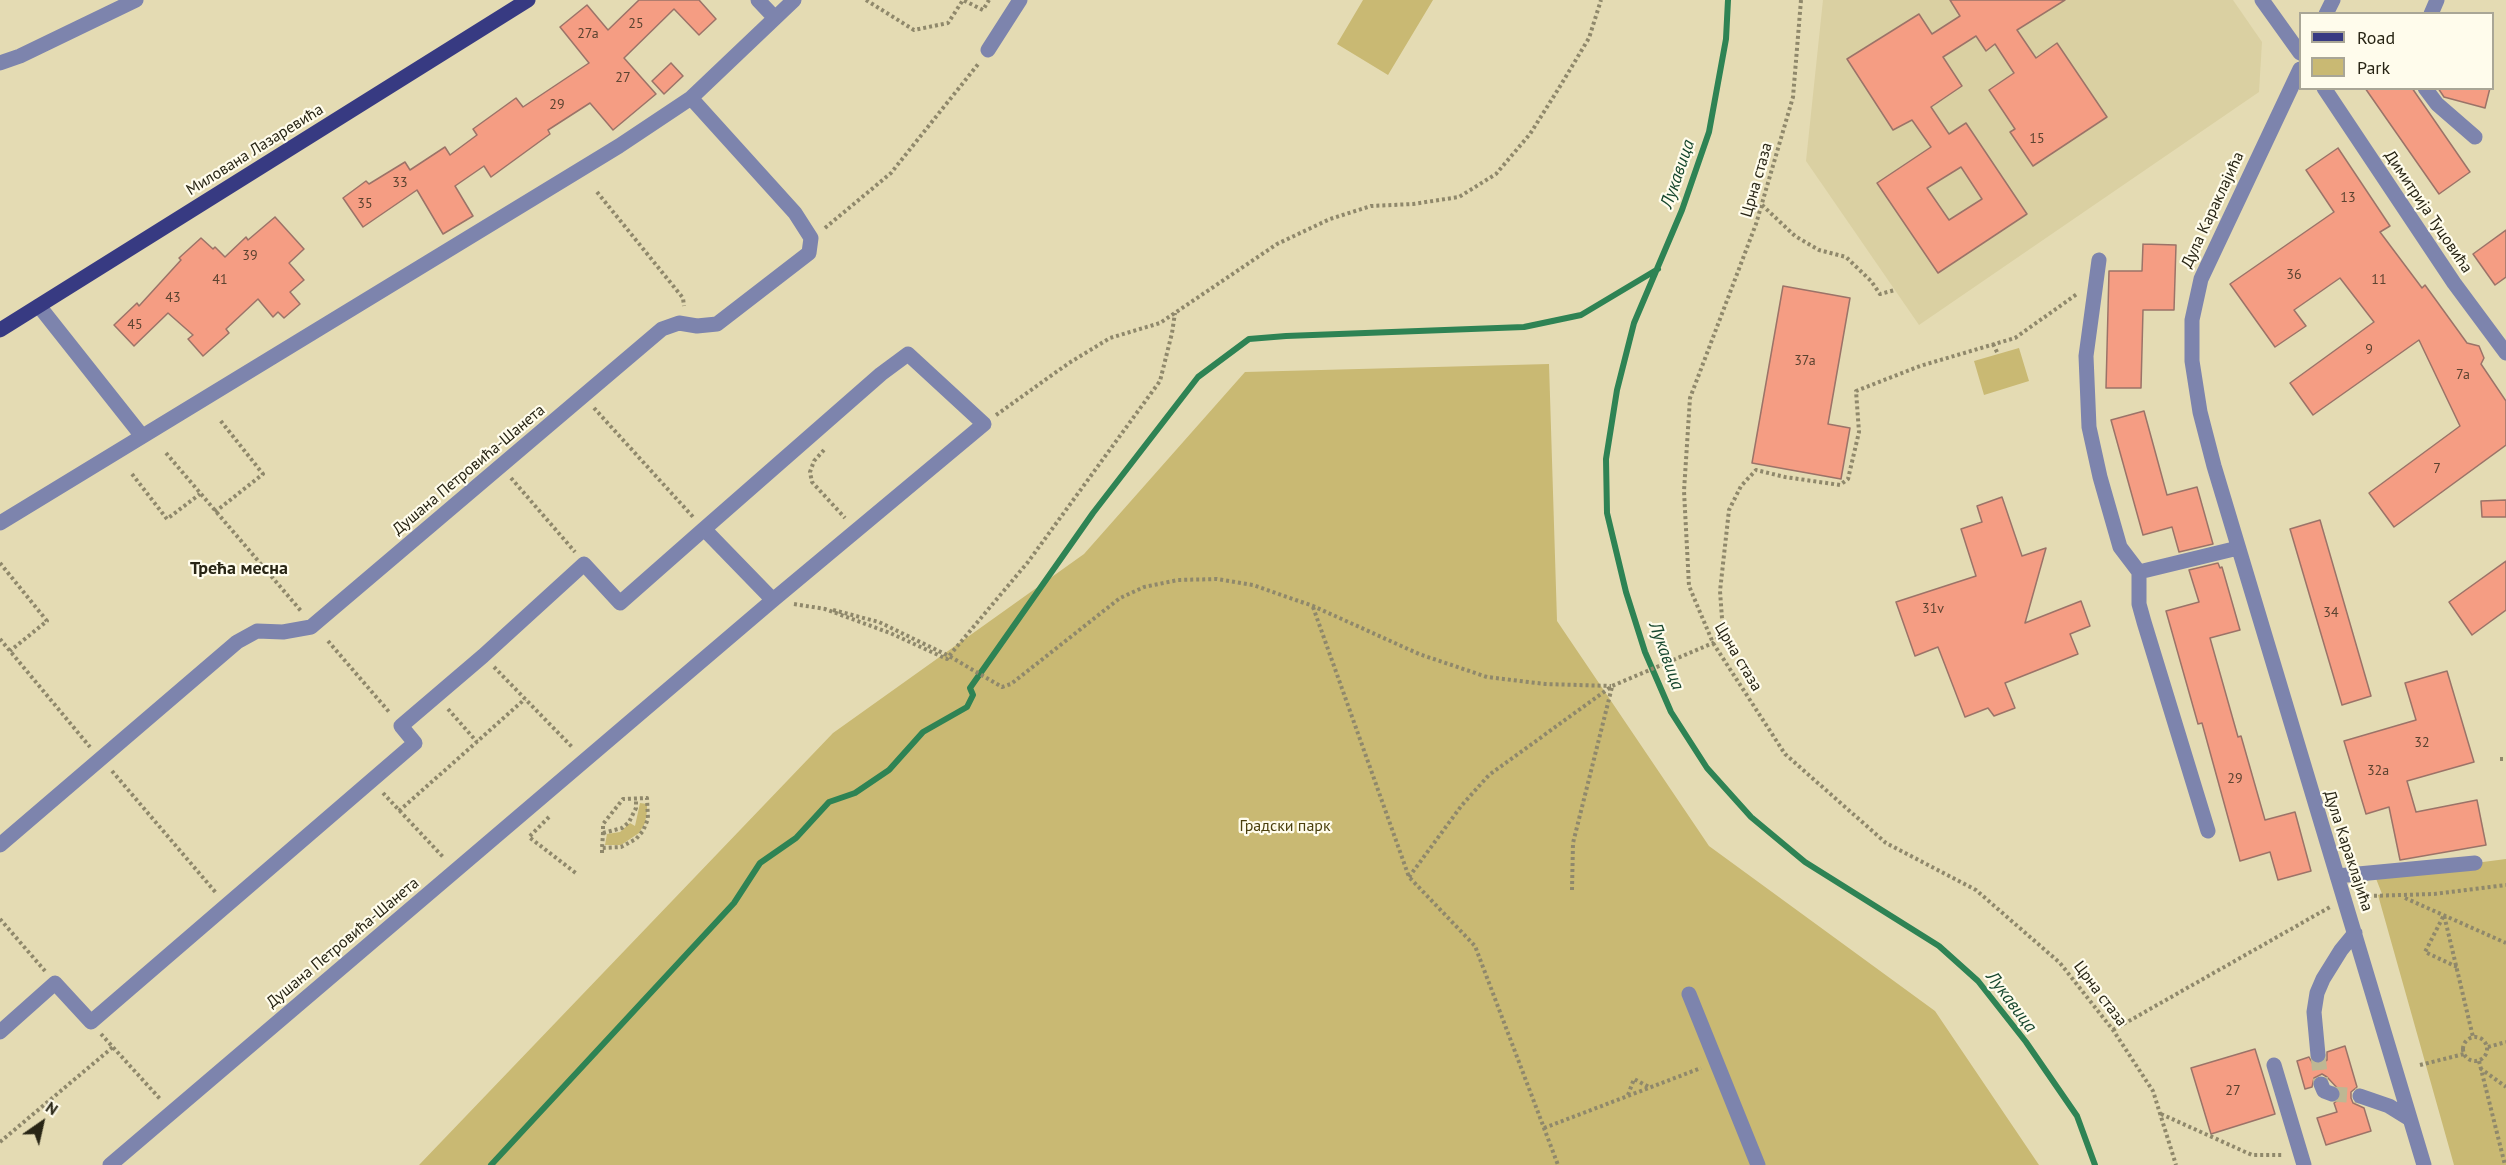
<!DOCTYPE html>
<html>
<head>
<meta charset="utf-8">
<style>
  body { margin:0 }
  #map { position:relative; width:2506px; height:1165px; overflow:hidden; background:#e4dbb3; font-family:"PT Sans",sans-serif }
  canvas { display:block }
  .legend { position:absolute; left:2299px; top:12px; width:195px; height:78px; box-sizing:border-box; background:#fffcec; border:2px solid #a9a696; margin:0; padding:8px 10px; list-style:none; font-size:18px; color:#282515 }
  .legend li { display:flex; align-items:center; gap:12px; height:30px }
  .legend b { width:30px; border:2px solid #a9a696 }
  .north { position:absolute; left:12px; top:1093px; width:60px; height:60px; -webkit-text-stroke:4px #fffcec; paint-order:stroke; rotate:34deg; font-size:16px; font-weight:700; line-height:24px; text-align:center; color:#282515 }
  .north::after { content:''; display:block; margin:auto; width:21px; height:27px; background:#282515; clip-path:polygon(50% 0,100% 100%,50% 72%,0 100%) }
</style>
</head>
<body>
<div id="map">
<canvas width="2506" height="1165"></canvas>
<ul class="legend">
<li><b style="height:8px;background:#373a82"></b>Road</li>
<li><b style="height:16px;background:#c9b973"></b>Park</li>
</ul>
<div class="north">N</div>
</div>
<script>
const ctx = document.querySelector('canvas').getContext('2d');
ctx.lineJoin = 'round';
function fillPath(path, color) { ctx.fillStyle = color; ctx.fill(path, 'evenodd'); }
const shape = rows => new Path2D(rows.map(r => 'M' + r).join(''));
function strokePath(path, color, width, dash) { ctx.strokeStyle = color; ctx.lineWidth = width; ctx.lineCap = dash ? 'butt' : 'round'; ctx.setLineDash(dash || []); ctx.stroke(path); }
function drawText(font, color, halo, rows, align = 'center') {
  ctx.font = font + ' "PT Sans",sans-serif'; ctx.lineWidth = 4.5; ctx.setLineDash([]); ctx.textBaseline = 'middle'; ctx.strokeStyle = halo; ctx.fillStyle = color; for (const [text, x, y, turn = 0] of rows) {
    ctx.save(); ctx.translate(x, y); ctx.rotate((+turn || 0) * Math.PI / 180); ctx.textAlign = isNaN(turn) ? turn : align; if (halo) ctx.strokeText(text, 0, 0); ctx.fillText(text, 0, 0); ctx.restore();
  }
}
fillPath(shape([
  [1823,0,2233,0,2262,42,2259,92,1919,325,1806,161]
]), '#dad0a2');
fillPath(shape([
  [1363,0,1433,0,1388,75,1337,44],
  [2019,348,2029,381,1984,395,1974,361],
  [1549,364,1557,621,1709,846,1935,1011,2039,1165,419,1165,833,733,1084,554,1245,372],
  [640,803,647,804,647,811,645,823,639,833,621,845,605,845,607,834,620,832,630,823,635,826],
  [2506,859,2506,1165,2454,1165,2378,895,2382,894,2375,876]
]), '#c9b973');
strokePath(shape([
  [1728,0,1726,39,1709,132,1682,210,1634,323,1617,390,1606,459,1607,513,1626,592,1645,652,1671,712,1707,768,1751,817,1805,862,1939,946,1978,981,2026,1042,2077,1116,2095,1165],
  [491,1165,734,903,760,863,796,838,829,802,855,793,889,770,923,732,967,707,973,695,970,688,1093,513,1198,377,1249,339,1286,336,1524,327,1581,315,1658,269]
]), '#2e8354', 6);
const building = shape([
  [639,0,699,0,716,19,699,35,674,9,624,58,656,94,613,130,590,103,548,130,550,134,491,177,484,166,455,186,473,216,443,234,417,190,363,227,343,198,366,181,369,184,405,162,410,170,445,147,450,155,477,135,473,129,516,98,523,107,589,63,560,27,587,5,608,30,639,0],
  [1950,0,2065,0,2017,30,2036,58,2057,43,2107,117,2033,166,2010,132,2015,129,1989,90,2014,73,1995,44,1986,51,1976,36,1943,57,1962,86,1931,107,1949,134,1966,123,2027,214,1938,273,1877,183,1931,147,1912,120,1893,130,1847,59,1919,14,1932,34,1960,16,1950,0],
  [1961,167,1982,199,1949,220,1927,188,1961,167],
  [671,63,683,76,664,94,652,81,671,63],
  [2365,88,2412,88,2470,172,2439,194,2365,88],
  [2438,88,2490,88,2485,108,2444,97,2438,88],
  [2338,148,2390,226,2380,232,2422,288,2425,285,2467,343,2479,346,2484,358,2481,364,2506,401,2506,445,2394,527,2369,493,2460,426,2419,340,2313,415,2290,383,2374,322,2340,278,2294,310,2306,326,2275,347,2230,284,2334,212,2306,170,2338,148],
  [275,217,304,249,289,263,304,280,290,292,300,304,284,318,278,312,273,317,258,299,226,329,229,333,203,356,188,339,193,335,168,313,134,346,114,325,137,303,139,306,181,260,179,258,201,238,213,249,215,247,225,257,246,237,248,240,275,217],
  [2506,230,2506,277,2495,285,2473,254,2506,230],
  [2143,244,2176,245,2174,310,2143,310,2141,388,2106,388,2109,271,2142,271,2143,244],
  [1783,286,1850,298,1828,424,1850,428,1841,479,1752,463,1783,286],
  [2144,411,2167,495,2197,487,2213,544,2179,552,2172,527,2143,535,2111,420,2144,411],
  [2002,497,2022,556,2046,548,2025,623,2081,601,2090,626,2070,634,2078,654,2005,683,2015,708,1994,716,1988,708,1965,717,1938,647,1915,656,1896,602,1976,576,1961,529,1982,522,1977,506,2002,497],
  [2506,500,2506,517,2482,517,2481,501,2506,500],
  [2320,520,2371,696,2342,705,2290,529,2320,520],
  [2506,561,2506,610,2472,635,2449,602,2506,561],
  [2218,563,2220,568,2222,567,2240,630,2210,638,2238,737,2241,736,2265,820,2295,812,2311,871,2278,880,2270,852,2240,861,2202,723,2198,724,2166,611,2199,602,2189,570,2218,563],
  [2447,671,2474,762,2407,781,2416,812,2477,800,2486,845,2400,860,2389,807,2366,814,2344,741,2416,720,2405,683,2447,671],
  [2345,1046,2357,1087,2351,1092,2351,1098,2353,1103,2364,1108,2371,1131,2326,1145,2317,1118,2337,1112,2334,1103,2341,1098,2341,1092,2327,1077,2322,1074,2314,1078,2312,1087,2305,1089,2297,1061,2309,1057,2313,1064,2319,1065,2327,1060,2327,1052,2345,1046],
  [2255,1049,2275,1114,2211,1134,2191,1068,2255,1049]
]);
fillPath(building, '#f59d83');
strokePath(building, '#9b7368', 1.5);
strokePath(shape([
  [2318,1055,2321,1084],
  [2332,1094,2360,1096]
]), '#beb793', 15, [15, 8]);
strokePath(shape([
  [866,0,914,30,948,23,963,0,983,10,989,0],
  [1801,0,1793,97,1756,224,1690,398,1684,491,1689,586,1713,643,1785,754,1886,843,1976,890,2060,963,2113,1030,2153,1091,2176,1165],
  [597,192,683,298,684,306],
  [1762,205,1795,236,1819,250,1846,257,1871,281,1880,294,1895,290],
  [825,228,891,173,979,63],
  [1993,344,1998,354],
  [594,408,694,518],
  [996,415,1069,363,1110,338,1160,323,1277,244,1330,219,1371,206,1413,204,1459,197,1496,174,1530,134,1559,88,1589,38,1601,0],
  [824,450,814,461,810,472,812,482,845,518],
  [166,453,301,611],
  [132,474,167,519,200,494],
  [511,478,575,552],
  [215,512,263,474,220,420],
  [0,563,47,621,10,651],
  [794,604,825,609,890,633,947,659,949,656,1002,687,1011,684,1120,598,1144,587,1178,580,1217,579,1253,585,1313,606,1419,654,1487,677,1545,684,1611,686],
  [1313,607,1409,877,1475,946,1558,1165],
  [833,610,879,622,949,656,1028,562,1160,381,1172,333,1175,313],
  [0,639,90,747],
  [328,641,390,713],
  [494,667,573,748],
  [448,709,477,742],
  [2500,759,2506,759],
  [112,771,217,894],
  [383,793,444,858],
  [399,811,525,699],
  [549,817,529,837,577,874],
  [603,833,622,828,629,822,636,808,636,799],
  [602,853,602,848,603,833,603,824,623,799,647,798,648,819,643,831,636,839,621,847,602,848],
  [1409,877,1462,805,1489,775,1612,686,1713,643,1723,632,1720,591,1729,510,1741,486,1756,470,1785,477,1840,485,1848,479,1859,432,1856,391,1920,366,2015,338,2077,294],
  [1572,890,1573,843,1612,687],
  [2368,896,2434,894,2506,885],
  [2405,898,2506,943],
  [0,919,45,971],
  [2457,967,2425,952,2444,915,2473,1037],
  [2113,1030,2330,907],
  [101,1034,161,1100],
  '2463 1049a12 12 0 1 1 24 0a12 12 0 1 1-24 0Z',
  [2488,1047,2506,1042],
  [2479,1061,2505,1165],
  [2420,1065,2464,1054],
  [2480,1068,2506,1087],
  [1628,1095,1634,1079,1649,1087],
  [2161,1114,2252,1155,2283,1155],
  [1544,1128,1701,1068],
  [0,1142,113,1047]
]), '#8f886b', 4, [3, 3]);
strokePath(shape([
  [758,0,775,18],
  [2262,0,2300,53],
  [2326,14,2333,0],
  [2431,14,2437,0],
  [988,50,1020,0],
  [0,63,20,56,136,0],
  [2300,69,2201,279,2192,320,2192,361,2200,412,2214,466,2424,1165],
  [2324,88,2454,283,2506,353],
  [2425,88,2437,104,2475,137],
  [2099,260,2086,356,2089,427,2100,477,2120,547,2139,572,2238,548],
  [39,306,142,436],
  [0,523,619,146,691,98,794,0],
  [2139,572,2139,604,2144,622,2208,831],
  [0,845,237,642,257,631,283,632,311,627,662,329,679,323,697,326,717,324,809,253,811,238,795,213,691,98],
  [2337,876,2475,863],
  [1689,994,1758,1165],
  [0,1032,55,983,91,1022,415,743,401,726,483,656,584,564,620,603,704,529],
  [2318,1055,2314,1012,2317,993,2323,979,2341,950,2355,933],
  [2274,1065,2304,1165],
  [2321,1084,2324,1091,2332,1094],
  [2360,1096,2389,1106,2410,1119],
  [110,1165,773,600,984,424,908,354,881,374,704,529,773,600]
]), '#7d84ad', 15);
strokePath(shape([
  [0,330,528,0]
]), '#373a82', 15);
drawText('14px', '#5b4330', null, [
  ["25",636,24],
  ["27a",588,34],
  ["27",623,78],
  ["29",557,105],
  ["15",2037,139],
  ["33",400,183],
  ["13",2348,198],
  ["35",365,204],
  ["39",250,256],
  ["36",2294,275],
  ["41",220,280],
  ["11",2379,280],
  ["43",173,298],
  ["45",135,325],
  ["9",2369,350],
  ["37a",1805,361],
  ["7a",2463,375],
  ["7",2437,469],
  ["31v",1933,609],
  ["34",2331,613],
  ["32",2422,743],
  ["32a",2378,771],
  ["29",2235,779],
  ["27",2233,1091]
]);
drawText('16px', '#282515', '#fffcec', [
  ["Милована Лазаревића",255,150,-32],
  ["Црна стаза",1757,180,-74],
  ["Дула Караклајића",2213,210,-65],
  ["Димитрија Туцовића",2428,212,56],
  ["Душана Петровића-Шанета",469,470,-40],
  ["Црна стаза",1738,657,59],
  ["Дула Караклајића",2348,851,72],
  ["Душана Петровића-Шанета",343,943,-40],
  ["Црна стаза",2100,994,53]
]);
drawText('16px', '#4b400e', '#fffcec', [
  ["Градски парк",1285,826]
]);
drawText('italic 18px', '#17472e', '#fffcec', [
  ["Лукавица",1678,174,-71],
  ["Лукавица",1666,656,70],
  ["Лукавица",2011,1002,53]
]);
drawText('bold 18px', '#282515', '#fffcec', [
  ["Трећа месна",239,569]
]);
</script>
</body>
</html>
